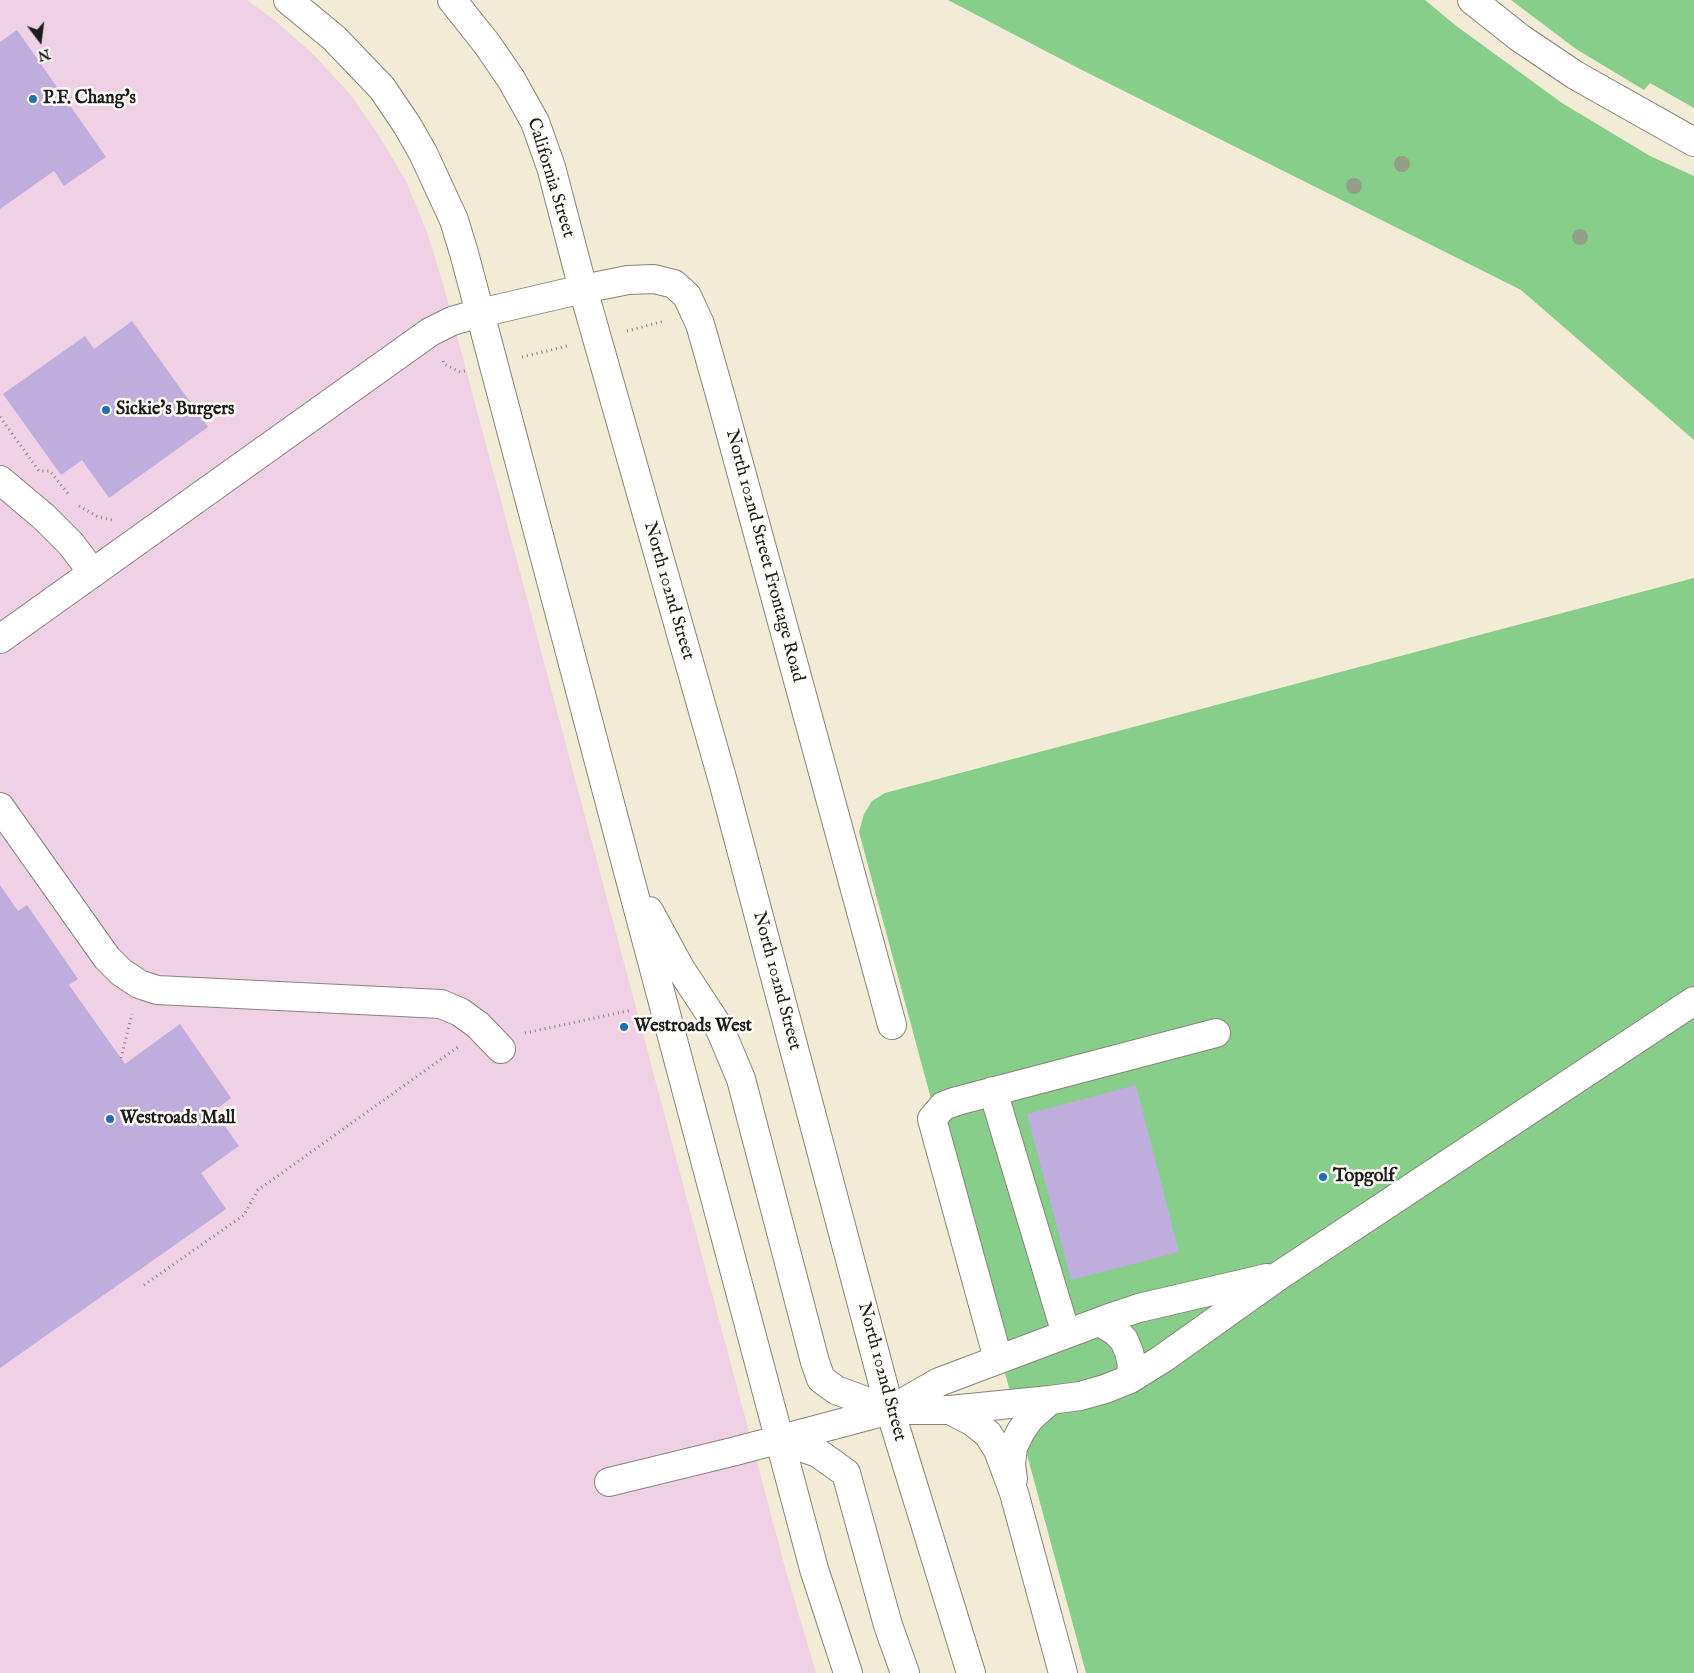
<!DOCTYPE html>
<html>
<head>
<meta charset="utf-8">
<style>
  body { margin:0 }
  #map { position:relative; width:1694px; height:1673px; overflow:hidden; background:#f2ebd5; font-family:"IM FELL English",serif }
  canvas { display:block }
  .north { position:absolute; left:15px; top:15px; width:50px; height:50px; -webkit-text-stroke:4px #fdfcf7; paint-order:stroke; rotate:165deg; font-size:14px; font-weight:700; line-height:20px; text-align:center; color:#1c1c1c }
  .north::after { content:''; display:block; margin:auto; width:18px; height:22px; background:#1c1c1c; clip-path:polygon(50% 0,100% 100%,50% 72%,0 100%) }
</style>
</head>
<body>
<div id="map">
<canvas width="1694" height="1673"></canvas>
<div class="north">N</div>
</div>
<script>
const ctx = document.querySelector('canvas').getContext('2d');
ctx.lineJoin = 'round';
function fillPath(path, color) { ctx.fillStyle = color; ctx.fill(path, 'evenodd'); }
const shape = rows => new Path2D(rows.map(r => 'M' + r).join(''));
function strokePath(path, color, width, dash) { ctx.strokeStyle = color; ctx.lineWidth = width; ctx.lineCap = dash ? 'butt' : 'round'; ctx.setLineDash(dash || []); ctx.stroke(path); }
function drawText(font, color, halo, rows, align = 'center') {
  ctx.font = font + ' "IM FELL English",serif'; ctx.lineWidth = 5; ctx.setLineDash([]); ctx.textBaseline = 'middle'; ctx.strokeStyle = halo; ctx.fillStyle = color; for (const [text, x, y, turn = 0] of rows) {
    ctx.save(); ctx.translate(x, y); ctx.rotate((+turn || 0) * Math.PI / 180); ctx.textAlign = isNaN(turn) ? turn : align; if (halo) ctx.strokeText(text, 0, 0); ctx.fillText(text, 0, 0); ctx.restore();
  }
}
fillPath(shape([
  [0,0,247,0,273,19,314,55,350,94,378,134,406,181,428,235,444,287,786,1571,816,1673,0,1673]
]), '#f0d0e5');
fillPath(shape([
  [948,0,1425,0,1455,25,1562,103,1650,156,1694,176,1694,440,1521,290,1080,69],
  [1511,0,1694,0,1694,108,1650,83,1644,90,1576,49],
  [1694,578,1694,1673,1086,1673,859,832,864,814,872,801,885,793]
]), '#86ce8a');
fillPath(shape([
  [17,30,106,157,64,186,54,171,0,209,0,42],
  [132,321,208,427,109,498,82,460,61,475,3,394,85,336,94,349],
  [0,885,18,911,27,905,78,979,69,985,125,1064,180,1024,231,1098,214,1111,239,1146,201,1173,226,1209,0,1368],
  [1136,1085,1179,1252,1071,1280,1027,1114]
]), '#beaddd');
const minor = shape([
  [0,480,44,517,71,544,93,573],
  [0,639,430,332,452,321,480,313,583,289,628,280,654,279,674,284,687,296,700,324,721,398,892,1025],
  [0,807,107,958,121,972,139,984,157,990,441,1004,460,1012,478,1025,501,1049],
  [993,1091,1066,1334],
  [1100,1322,1116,1332,1124,1340,1129,1352,1132,1365,1130,1379],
  [998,1359,932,1119,943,1106,957,1101,1216,1033],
  [892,1409,939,1382,1109,1318,1139,1308,1267,1278],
  [950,1410,973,1422,988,1434,998,1450,1014,1493,1063,1673],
  [1013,1479,1011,1464,1013,1447,1021,1431,1030,1418,1050,1400],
  [609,1482,736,1451,890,1410,950,1410,1050,1400,1080,1396,1105,1389,1130,1379,1162,1359,1280,1275,1694,1001]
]);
const major = shape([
  [288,0,334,38,382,88,407,125,423,153,454,220,464,253,480,313,629,875,814,1569,848,1673],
  [452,0,487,44,511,79,535,122,551,167,583,289,724,785,890,1410,971,1673],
  [649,911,680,968,720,1029,741,1079,815,1362,821,1379,836,1390,890,1410],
  [780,1440,818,1453,846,1473,888,1625,905,1673]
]);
const highway = shape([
  [1472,0,1520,38,1575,75,1694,142]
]);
strokePath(minor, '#878478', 30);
strokePath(major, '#878478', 30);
strokePath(highway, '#878478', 30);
strokePath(shape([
  [627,331,664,321],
  [522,357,567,346],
  [443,361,444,364,460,372,465,371],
  [0,417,39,471,50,471,70,496],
  [79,506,98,517,112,520],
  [525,1033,632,1010],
  [121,1058,132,1014],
  [144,1285,244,1215,258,1190,458,1047]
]), '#878478', 3, [1, 4]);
strokePath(minor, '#fff', 28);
strokePath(major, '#fff', 28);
strokePath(highway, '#fff', 28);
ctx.fillStyle = '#93a087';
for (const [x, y] of [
  [1402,164],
  [1354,186],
  [1580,237]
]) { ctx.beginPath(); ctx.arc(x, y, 8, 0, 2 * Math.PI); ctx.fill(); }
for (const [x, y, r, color] of [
  [33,99,5,"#1f6fb2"],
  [106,410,5,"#1f6fb2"],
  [624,1027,5,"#1f6fb2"],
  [110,1119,5,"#1f6fb2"],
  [1323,1177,5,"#1f6fb2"]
]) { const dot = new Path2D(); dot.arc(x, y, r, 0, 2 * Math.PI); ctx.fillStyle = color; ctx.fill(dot); strokePath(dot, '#fdfcf7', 2); }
drawText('bold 18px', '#1c1c1c', '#fdfcf7', [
  ["P.F. Chang's",43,99],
  ["Sickie's Burgers",116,410],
  ["Westroads West",634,1027],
  ["Westroads Mall",120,1119],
  ["Topgolf",1333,1177]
], 'left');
drawText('18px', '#1c1c1c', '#fdfcf7', [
  ["California Street",550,178,73],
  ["North 102nd Street Frontage Road",764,556,75],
  ["North 102nd Street",668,591,74],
  ["North 102nd Street",776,981,75],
  ["North 102nd Street",881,1372,75]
]);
</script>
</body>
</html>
